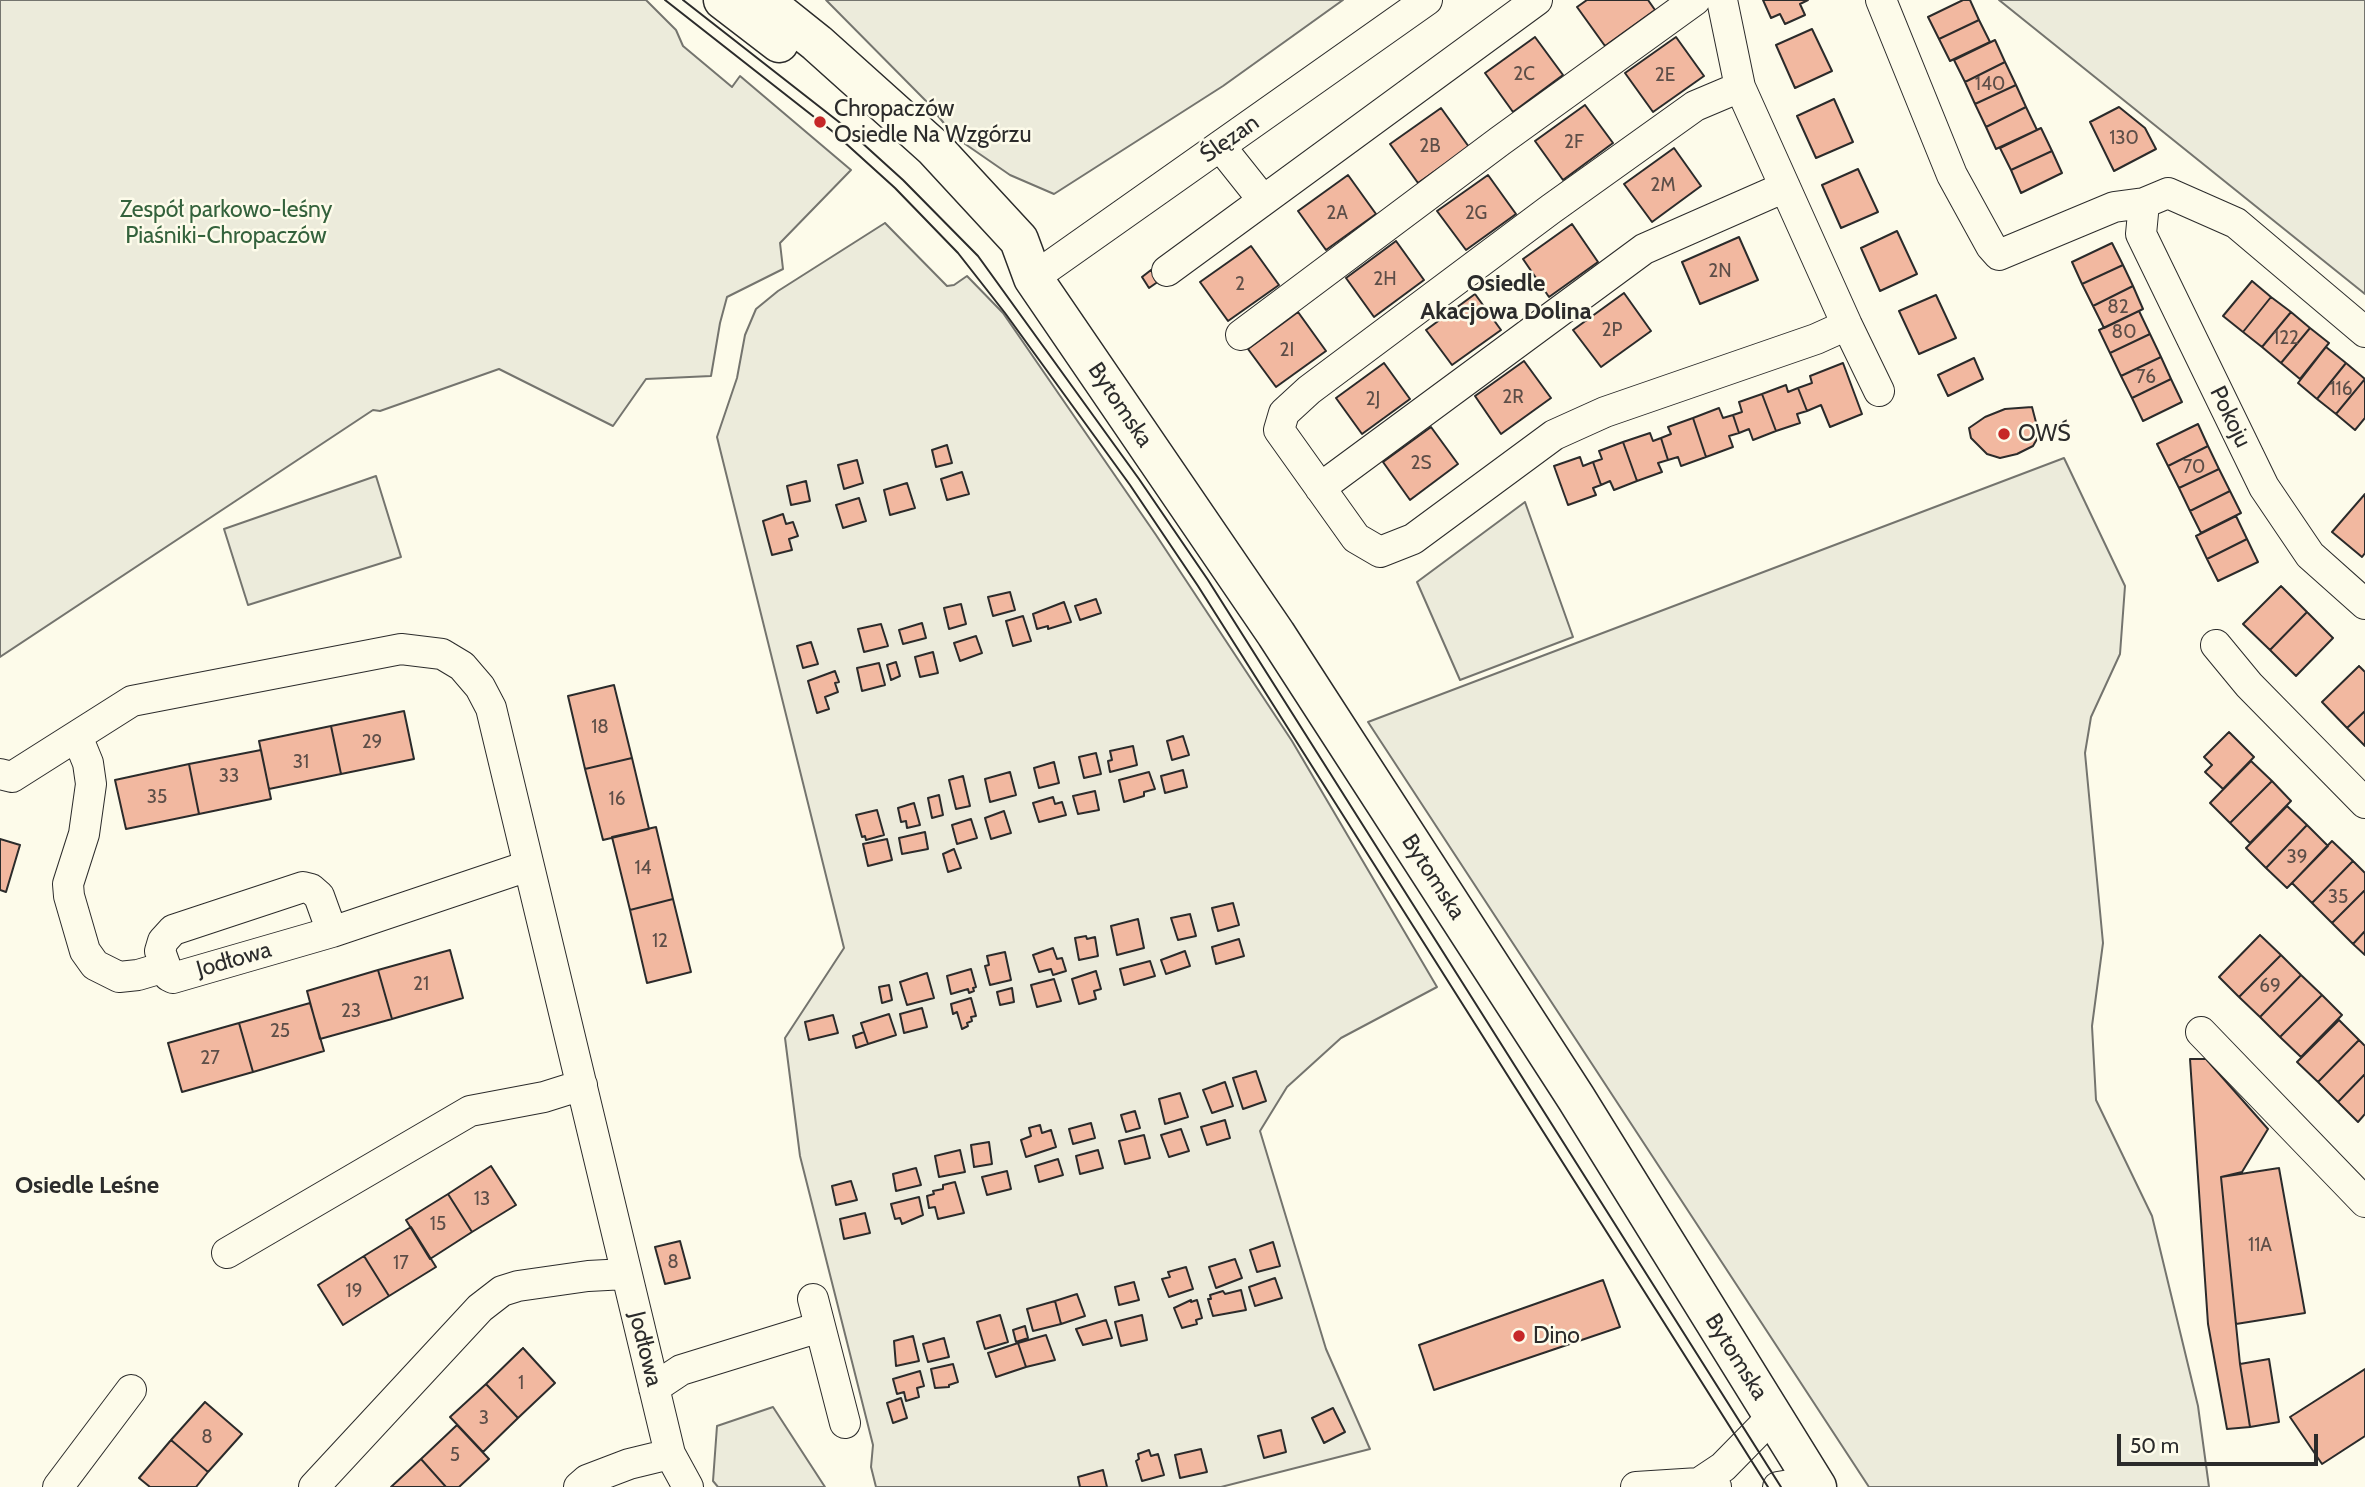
<!DOCTYPE html>
<html>
<head>
<meta charset="utf-8">
<style>
  body { margin:0 }
  #map { position:relative; width:2365px; height:1487px; overflow:hidden; background:#fdfbea; font-family:Cabin,sans-serif }
  canvas { display:block }
  .scale { position:absolute; left:2117px; top:1434px; width:201px; height:32px; box-sizing:border-box; border:4px solid #2b2b2b; border-top:0; padding-left:9px; font-size:21px; line-height:24px; white-space:nowrap; color:#2b2b2b; -webkit-text-stroke:5px #fdfbea; paint-order:stroke }
</style>
</head>
<body>
<div id="map">
<canvas width="2365" height="1487"></canvas>
<div class="scale">50 m</div>
</div>
<script>
const ctx = document.querySelector('canvas').getContext('2d');
ctx.lineJoin = 'round';
function fillPath(path, color) { ctx.fillStyle = color; ctx.fill(path, 'evenodd'); }
const shape = rows => new Path2D(rows.map(r => 'M' + r).join(''));
function strokePath(path, color, width, dash) { ctx.strokeStyle = color; ctx.lineWidth = width; ctx.lineCap = dash ? 'butt' : 'round'; ctx.setLineDash(dash || []); ctx.stroke(path); }
function drawText(font, color, halo, rows, align = 'center') {
  ctx.font = font + ' Cabin,sans-serif'; ctx.lineWidth = 5; ctx.setLineDash([]); ctx.textBaseline = 'middle'; ctx.strokeStyle = halo; ctx.fillStyle = color; for (const [text, x, y, turn = 0] of rows) {
    ctx.save(); ctx.translate(x, y); ctx.rotate((+turn || 0) * Math.PI / 180); ctx.textAlign = isNaN(turn) ? turn : align; if (halo) ctx.strokeText(text, 0, 0); ctx.fillText(text, 0, 0); ctx.restore();
  }
}
const green = shape([
  [0,0,646,0,676,30,683,46,732,87,740,76,851,170,780,243,783,269,727,297,720,323,711,376,646,379,613,426,499,369,380,411,373,410,0,657,0,0],
  [826,0,1343,0,1223,86,1054,194,1010,175,955,137,926,101,826,0],
  [1999,0,2365,0,2365,294,1999,0],
  [885,223,947,286,954,285,967,276,1003,313,1156,535,1292,741,1437,987,1341,1038,1287,1087,1260,1131,1326,1349,1370,1449,1221,1487,876,1487,871,1467,873,1445,800,1156,785,1038,844,948,717,437,737,378,745,335,756,309,778,291,885,223],
  [2064,458,2125,586,2120,654,2091,717,2085,753,2103,943,2092,1026,2096,1100,2152,1216,2198,1406,2209,1487,1869,1487,1368,722,2064,458],
  [376,476,401,557,248,605,224,529,376,476],
  [1525,502,1573,637,1460,680,1417,582,1525,502],
  [773,1407,825,1487,718,1487,713,1481,717,1426,773,1407]
]);
fillPath(green, '#ecebdb');
strokePath(green, '#74746e', 2);
const building = shape([
  [1587,0,1648,0,1655,10,1605,46,1577,7,1587,0],
  [1763,0,1808,0,1800,4,1805,15,1785,24,1780,14,1771,18,1763,0],
  [1963,0,1970,0,1979,20,1939,39,1928,17,1963,0],
  [1979,20,1990,42,1950,61,1939,39,1979,20],
  [1812,29,1832,71,1795,88,1776,45,1812,29],
  [1535,37,1563,75,1513,112,1485,73,1535,37],
  [1676,37,1704,76,1653,112,1625,73,1676,37],
  [1995,40,2005,62,1965,82,1954,60,1995,40],
  [2005,62,2016,85,1975,104,1965,82,2005,62],
  [2016,85,2026,107,1986,127,1975,104,2016,85],
  [1834,99,1853,142,1816,158,1797,116,1834,99],
  [1585,105,1613,143,1563,180,1535,141,1585,105],
  [2026,107,2037,130,1996,149,1986,127,2026,107],
  [2119,107,2145,128,2156,149,2114,171,2090,122,2119,107],
  [1441,108,1469,147,1418,183,1390,144,1441,108],
  [2041,128,2052,151,2011,170,2000,148,2041,128],
  [1674,148,1701,186,1652,222,1624,184,1674,148],
  [2052,151,2062,173,2021,193,2011,170,2052,151],
  [1858,169,1878,212,1841,228,1822,185,1858,169],
  [1348,175,1376,214,1326,250,1298,211,1348,175],
  [1488,175,1516,214,1466,250,1437,211,1488,175],
  [1572,224,1598,262,1549,297,1523,259,1572,224],
  [1897,231,1917,274,1880,291,1861,248,1897,231],
  [1739,237,1758,280,1700,304,1682,262,1739,237],
  [1396,241,1424,280,1374,317,1346,278,1396,241],
  [2112,243,2123,265,2082,284,2072,262,2112,243],
  [1251,246,1279,285,1228,321,1200,282,1251,246],
  [2123,265,2133,286,2093,306,2082,284,2123,265],
  [1151,270,1159,281,1149,288,1142,277,1151,270],
  [2252,281,2271,297,2243,332,2223,316,2252,281],
  [2133,286,2143,309,2104,328,2093,306,2133,286],
  [1624,293,1651,331,1601,367,1573,330,1624,293],
  [1475,294,1501,330,1452,365,1426,330,1475,294],
  [1936,295,1956,338,1919,354,1899,311,1936,295],
  [2271,297,2291,312,2262,347,2243,332,2271,297],
  [2139,311,2150,334,2110,353,2099,330,2139,311],
  [1298,312,1326,351,1276,387,1248,349,1298,312],
  [2291,312,2310,328,2281,363,2262,347,2291,312],
  [2310,328,2329,343,2300,379,2281,363,2310,328],
  [2150,334,2161,357,2121,376,2110,353,2150,334],
  [2326,347,2346,363,2317,399,2298,383,2326,347],
  [2161,357,2171,379,2132,398,2121,376,2161,357],
  [1974,358,1983,379,1948,396,1938,375,1974,358],
  [1524,361,1551,398,1501,434,1475,396,1524,361],
  [1384,363,1410,399,1362,434,1336,398,1384,363],
  [1843,363,1862,414,1830,427,1821,405,1807,411,1798,388,1812,383,1810,376,1843,363],
  [2346,363,2365,379,2336,414,2317,399,2346,363],
  [2171,379,2182,402,2143,421,2132,398,2171,379],
  [2365,379,2365,418,2355,430,2336,414,2365,379],
  [1786,385,1788,392,1798,388,1807,411,1797,414,1800,423,1776,431,1762,394,1786,385],
  [1762,394,1776,431,1753,440,1749,429,1739,433,1733,415,1742,412,1739,402,1762,394],
  [2032,407,2038,430,2037,439,2033,446,2017,454,2000,458,1987,454,1971,438,1969,428,1985,417,2005,409,2032,407],
  [1719,408,1723,418,1733,415,1739,433,1729,436,1733,447,1706,457,1693,418,1719,408],
  [1693,418,1706,457,1681,466,1678,457,1668,460,1661,438,1671,434,1668,427,1693,418],
  [2198,424,2208,446,2168,466,2157,444,2198,424],
  [1431,427,1458,464,1410,500,1383,462,1431,427],
  [1650,433,1653,441,1661,438,1668,460,1658,463,1662,472,1637,481,1623,442,1650,433],
  [1623,442,1637,481,1614,490,1610,481,1601,485,1593,462,1602,459,1599,451,1623,442],
  [947,445,952,463,936,467,932,450,947,445],
  [2208,446,2219,469,2179,488,2168,466,2208,446],
  [1580,457,1583,466,1593,462,1601,485,1593,488,1596,495,1568,505,1554,466,1580,457],
  [857,460,863,483,844,489,838,465,857,460],
  [2219,469,2230,491,2190,511,2179,488,2219,469],
  [962,472,969,494,947,500,941,479,962,472],
  [806,481,810,501,791,505,787,486,806,481],
  [907,483,915,508,890,515,884,490,907,483],
  [2230,491,2241,513,2201,533,2190,511,2230,491],
  [2365,494,2365,553,2362,557,2332,532,2365,494],
  [859,498,866,521,843,528,836,505,859,498],
  [783,514,786,524,793,522,798,536,789,539,792,550,772,555,763,521,783,514],
  [2236,516,2247,539,2207,559,2196,536,2236,516],
  [2247,539,2258,562,2218,581,2207,559,2247,539],
  [2281,586,2307,612,2270,650,2243,624,2281,586],
  [1010,592,1015,610,993,616,988,597,1010,592],
  [1096,599,1101,613,1080,620,1075,606,1096,599],
  [1064,602,1071,622,1048,629,1048,626,1037,629,1033,614,1064,602],
  [961,604,966,624,949,629,944,608,961,604],
  [2307,612,2333,638,2296,676,2270,650,2307,612],
  [1023,616,1031,641,1013,646,1006,621,1023,616],
  [922,623,926,638,903,644,899,630,922,623],
  [881,624,888,646,864,652,858,629,881,624],
  [976,636,982,653,960,661,954,643,976,636],
  [811,642,818,664,803,668,797,646,811,642],
  [933,652,938,673,920,677,915,657,933,652],
  [896,662,900,676,891,680,887,665,896,662],
  [879,663,885,685,862,691,857,668,879,663],
  [2359,666,2365,672,2365,711,2347,728,2322,702,2359,666],
  [835,671,839,682,835,683,838,692,825,697,829,709,817,713,808,681,835,671],
  [614,685,632,758,585,769,568,696,614,685],
  [404,711,414,759,341,774,331,726,404,711],
  [2365,711,2365,746,2347,728,2365,711],
  [331,726,341,774,269,789,259,741,331,726],
  [2229,732,2254,757,2223,789,2205,772,2212,765,2204,757,2229,732],
  [1183,736,1189,755,1172,760,1167,741,1183,736],
  [1133,746,1137,765,1110,772,1108,761,1112,760,1110,751,1133,746],
  [261,750,271,799,199,814,189,764,261,750],
  [1096,753,1101,774,1084,778,1079,757,1096,753],
  [632,758,649,829,603,840,585,769,632,758],
  [2251,761,2272,781,2230,823,2210,803,2251,761],
  [1054,762,1059,783,1039,788,1034,768,1054,762],
  [189,764,199,814,126,829,115,780,189,764],
  [1183,770,1187,787,1165,793,1161,776,1183,770],
  [1010,772,1016,795,990,802,985,779,1010,772],
  [1149,772,1155,789,1144,792,1144,796,1124,802,1119,780,1149,772],
  [963,776,970,806,956,809,949,780,963,776],
  [2272,781,2291,801,2250,843,2230,823,2272,781],
  [1095,791,1099,810,1078,814,1073,796,1095,791],
  [939,795,943,815,932,818,928,798,939,795],
  [1053,797,1055,804,1062,802,1066,815,1039,822,1033,803,1053,797],
  [914,803,920,825,907,828,906,821,901,822,898,808,914,803],
  [2287,806,2307,825,2266,868,2246,848,2287,806],
  [877,810,884,835,866,840,865,836,862,837,856,815,877,810],
  [1004,811,1011,833,991,839,985,818,1004,811],
  [971,819,977,838,957,844,952,825,971,819],
  [2307,825,2328,846,2287,888,2266,868,2307,825],
  [656,827,673,899,630,910,612,837,656,827],
  [925,832,928,849,902,854,899,838,925,832],
  [0,839,20,845,6,892,0,890,0,839],
  [887,839,892,860,868,866,863,844,887,839],
  [2332,841,2353,861,2312,903,2292,883,2332,841],
  [954,849,961,868,948,872,943,854,954,849],
  [2353,861,2365,873,2365,890,2332,923,2312,903,2353,861],
  [2365,890,2365,931,2353,944,2332,923,2365,890],
  [673,899,691,972,647,983,630,910,673,899],
  [1233,903,1239,925,1218,931,1212,908,1233,903],
  [1190,914,1196,936,1178,940,1171,918,1190,914],
  [1138,919,1144,948,1117,955,1111,926,1138,919],
  [2365,931,2365,955,2353,944,2365,931],
  [2260,935,2281,955,2239,997,2219,977,2260,935],
  [1086,936,1087,939,1095,937,1098,956,1079,960,1075,938,1086,936],
  [1239,939,1244,956,1216,964,1212,947,1239,939],
  [1053,948,1057,959,1062,958,1066,971,1053,975,1051,969,1039,972,1033,955,1053,948],
  [450,950,463,998,392,1019,378,970,450,950],
  [1185,951,1190,966,1166,974,1161,960,1185,951],
  [1005,952,1011,980,990,985,985,966,989,965,987,956,1005,952],
  [2281,955,2301,975,2260,1017,2239,997,2281,955],
  [1150,961,1155,976,1124,985,1120,969,1150,961],
  [971,969,976,987,973,988,974,991,969,993,968,989,951,994,947,976,971,969],
  [378,970,392,1019,320,1039,307,991,378,970],
  [1096,971,1101,989,1094,991,1096,999,1079,1004,1072,979,1096,971],
  [927,973,934,998,907,1005,900,982,927,973],
  [2301,975,2322,995,2280,1037,2260,1017,2301,975],
  [1054,979,1061,1001,1037,1007,1031,985,1054,979],
  [889,985,892,1000,882,1003,879,987,889,985],
  [1012,988,1014,1002,1000,1005,997,992,1012,988],
  [2322,995,2342,1015,2301,1057,2280,1037,2322,995],
  [971,998,976,1016,971,1017,972,1021,967,1023,968,1026,962,1029,957,1012,953,1014,951,1004,971,998],
  [310,1003,324,1051,253,1072,239,1023,310,1003],
  [922,1008,927,1027,904,1033,900,1014,922,1008],
  [889,1014,896,1035,868,1044,861,1023,889,1014],
  [833,1015,838,1033,809,1040,805,1022,833,1015],
  [2339,1020,2359,1040,2318,1082,2297,1062,2339,1020],
  [239,1023,253,1072,182,1092,168,1043,239,1023],
  [864,1032,868,1044,856,1048,853,1036,864,1032],
  [2359,1040,2365,1046,2365,1074,2338,1102,2318,1082,2359,1040],
  [2190,1059,2206,1059,2268,1129,2242,1172,2221,1177,2240,1364,2250,1427,2227,1429,2208,1324,2190,1059],
  [1256,1071,1266,1101,1243,1109,1233,1078,1256,1071],
  [2365,1074,2365,1114,2358,1122,2338,1102,2365,1074],
  [1225,1082,1233,1106,1212,1113,1203,1090,1225,1082],
  [1180,1093,1188,1117,1165,1124,1159,1099,1180,1093],
  [1135,1111,1140,1128,1126,1132,1121,1115,1135,1111],
  [1225,1120,1230,1138,1207,1145,1201,1127,1225,1120],
  [1091,1123,1095,1138,1073,1144,1069,1129,1091,1123],
  [1040,1125,1042,1133,1051,1130,1056,1147,1026,1157,1021,1140,1031,1136,1029,1128,1040,1125],
  [1181,1129,1189,1151,1169,1157,1161,1135,1181,1129],
  [1144,1135,1150,1158,1125,1164,1119,1141,1144,1135],
  [989,1142,992,1164,974,1167,971,1145,989,1142],
  [960,1150,965,1172,939,1177,935,1156,960,1150],
  [1098,1150,1103,1168,1080,1174,1076,1156,1098,1150],
  [1058,1159,1063,1175,1039,1182,1035,1166,1058,1159],
  [491,1166,516,1205,472,1232,448,1194,491,1166],
  [916,1168,921,1185,896,1191,893,1174,916,1168],
  [2279,1168,2305,1313,2236,1324,2221,1177,2279,1168],
  [1007,1171,1011,1189,987,1195,982,1177,1007,1171],
  [851,1181,857,1200,836,1205,832,1186,851,1181],
  [955,1182,964,1213,938,1219,935,1207,929,1208,927,1196,934,1194,933,1191,943,1189,943,1185,955,1182],
  [448,1194,472,1232,430,1259,406,1220,448,1194],
  [919,1197,923,1215,902,1224,900,1218,895,1219,891,1204,919,1197],
  [865,1213,870,1233,844,1239,840,1219,865,1213],
  [411,1227,436,1267,389,1296,364,1256,411,1227],
  [680,1241,690,1278,665,1284,655,1247,680,1241],
  [1273,1242,1280,1266,1257,1272,1250,1250,1273,1242],
  [364,1256,389,1296,343,1325,318,1285,364,1256],
  [1235,1259,1242,1278,1216,1288,1209,1267,1235,1259],
  [1186,1267,1193,1289,1169,1297,1162,1279,1170,1277,1168,1272,1186,1267],
  [1275,1278,1282,1298,1255,1306,1249,1287,1275,1278],
  [1603,1280,1620,1327,1434,1390,1419,1345,1603,1280],
  [1134,1282,1139,1300,1119,1305,1115,1287,1134,1282],
  [1241,1290,1246,1310,1213,1316,1208,1299,1211,1299,1210,1295,1223,1291,1225,1294,1241,1290],
  [1077,1294,1085,1316,1061,1324,1055,1301,1077,1294],
  [1191,1300,1191,1302,1197,1300,1202,1318,1196,1320,1197,1324,1182,1328,1174,1308,1191,1300],
  [1055,1301,1061,1324,1033,1331,1027,1309,1055,1301],
  [1000,1315,1008,1342,985,1349,977,1322,1000,1315],
  [1142,1315,1147,1340,1121,1346,1115,1322,1142,1315],
  [1106,1320,1112,1338,1083,1345,1076,1329,1106,1320],
  [1025,1326,1028,1338,1016,1342,1013,1330,1025,1326],
  [1046,1335,1055,1360,1026,1367,1018,1343,1046,1335],
  [913,1336,919,1361,896,1366,894,1341,913,1336],
  [944,1338,949,1357,928,1362,923,1344,944,1338],
  [1018,1343,1026,1367,996,1377,988,1353,1018,1343],
  [523,1348,555,1383,518,1418,486,1384,523,1348],
  [2269,1359,2279,1422,2250,1427,2240,1364,2269,1359],
  [953,1364,958,1382,949,1385,949,1387,935,1388,931,1369,953,1364],
  [2365,1369,2365,1436,2322,1464,2290,1417,2365,1369],
  [920,1371,924,1386,917,1388,919,1397,906,1401,904,1392,897,1394,893,1379,920,1371],
  [486,1384,518,1418,483,1452,450,1417,486,1384],
  [901,1398,907,1418,893,1423,887,1403,901,1398],
  [205,1402,242,1434,208,1472,171,1440,205,1402],
  [1333,1408,1345,1432,1324,1443,1312,1418,1333,1408],
  [457,1425,489,1459,459,1487,446,1487,421,1459,457,1425],
  [1281,1430,1286,1452,1264,1458,1258,1436,1281,1430],
  [171,1440,208,1472,196,1487,150,1487,139,1478,171,1440],
  [1201,1449,1207,1472,1180,1478,1175,1455,1201,1449],
  [1149,1450,1151,1456,1158,1454,1164,1475,1142,1481,1136,1461,1139,1459,1138,1454,1149,1450],
  [421,1459,446,1487,391,1487,421,1459],
  [1103,1470,1107,1487,1080,1487,1078,1477,1103,1470]
]);
fillPath(building, '#f2b8a0');
strokePath(building, '#2b2b2b', 2);
const minor = shape([
  [1722,0,1740,87,1847,325,1879,391],
  [1881,0,1952,175,1991,246,1999,255,2114,207,2144,203,2168,193,2236,223,2365,332],
  [1740,87,1695,106,1551,209,1309,390,1284,413,1279,430,1356,538,1380,552,1413,539,1554,435,1605,412,1816,339,1847,325],
  [1220,146,1263,200],
  [2144,203,2141,234,2264,487,2310,555,2365,604],
  [1167,271,1537,0],
  [1033,278,1427,0],
  [1241,335,1500,141,1695,0],
  [1320,488,1644,249,1785,187],
  [2216,645,2249,685,2365,803],
  [77,736,88,763,91,784,84,834,68,884,69,896,85,951,95,965,119,977,138,975,165,967],
  [0,774,12,777,132,701,401,649,442,654,462,666,480,687,491,708,670,1454,688,1487],
  [332,932,319,896,311,889,303,887,173,930,163,941,160,951,169,976,173,978,332,932,528,866],
  [2201,1032,2365,1202],
  [227,1253,470,1111,544,1097,582,1085],
  [813,1299,845,1423],
  [654,1388,681,1370,820,1327],
  [1699,1483,1723,1467,1773,1416],
  [58,1487,131,1390],
  [314,1487,480,1308,502,1291,518,1286,588,1276,626,1274],
  [579,1487,587,1480,629,1464,670,1454],
  [1636,1487,1699,1483,1716,1487],
  [1778,1487,1814,1481]
]);
const major = shape([
  [723,0,779,43],
  [763,0,817,43,934,148,1019,240,1033,278,1276,634,1576,1098,1817,1487]
]);
strokePath(minor, '#2b2b2b', 32);
strokePath(major, '#2b2b2b', 41);
strokePath(minor, '#fdfbea', 30);
strokePath(major, '#fdfbea', 38);
strokePath(shape([
  [665,0,832,131,895,188,958,253,1005,313,1130,485,1198,586,1768,1487],
  [683,0,839,122,903,180,978,256,1139,479,1208,580,1781,1487]
]), '#2b2b2b', 2);
for (const [x, y, r, color] of [
  [820,122,7,"#c62828"],
  [2004,434,7,"#c62828"],
  [1519,1336,7,"#c62828"]
]) { const dot = new Path2D(); dot.arc(x, y, r, 0, 2 * Math.PI); ctx.fillStyle = color; ctx.fill(dot); strokePath(dot, '#fdfbea', 2.5); }
drawText('19px', '#5d4e48', null, [
  ["2C",1524,74],
  ["2E",1665,75],
  ["140",1990,84],
  ["130",2124,138],
  ["2F",1574,142],
  ["2B",1430,146],
  ["2M",1663,185],
  ["2A",1337,213],
  ["2G",1476,213],
  ["2N",1720,271],
  ["2H",1385,279],
  ["2",1240,284],
  ["82",2118,307],
  ["2P",1612,330],
  ["80",2124,332],
  ["122",2286,338],
  ["2I",1287,350],
  ["76",2146,377],
  ["116",2341,389],
  ["2R",1513,397],
  ["2J",1373,399],
  ["2S",1421,463],
  ["70",2194,467],
  ["18",600,727],
  ["29",372,742],
  ["31",301,762],
  ["33",229,776],
  ["35",157,797],
  ["16",617,799],
  ["39",2297,857],
  ["14",643,868],
  ["35",2338,897],
  ["12",660,941],
  ["21",421,984],
  ["69",2270,986],
  ["23",351,1011],
  ["25",280,1031],
  ["27",210,1058],
  ["13",482,1199],
  ["15",438,1224],
  ["11A",2260,1245],
  ["8",673,1262],
  ["17",401,1263],
  ["19",354,1291],
  ["1",521,1383],
  ["3",484,1418],
  ["8",207,1437],
  ["5",455,1455]
]);
drawText('23px', '#2b2b2b', '#fdfbea', [
  ["Chropaczów",834,109],
  ["Osiedle Na Wzgórzu",834,135],
  ["OWŚ",2018,434],
  ["Dino",1533,1336]
], 'left');
drawText('23px', '#2b2b2b', '#fdfbea', [
  ["Ślęzan",1230,139,-35],
  ["Bytomska",1120,405,56],
  ["Pokoju",2230,417,64],
  ["Bytomska",1433,877,57],
  ["Jodłowa",234,960,-16],
  ["Jodłowa",645,1349,76],
  ["Bytomska",1736,1357,58]
]);
drawText('23px', '#34623c', '#fdfbea', [
  ["Zespół parkowo-leśny",226,210],
  ["Piaśniki-Chropaczów",226,236]
]);
drawText('bold 24px', '#2b2b2b', '#fdfbea', [
  ["Osiedle",1506,284],
  ["Akacjowa Dolina",1506,312],
  ["Osiedle Leśne",87,1186]
]);
</script>
</body>
</html>
